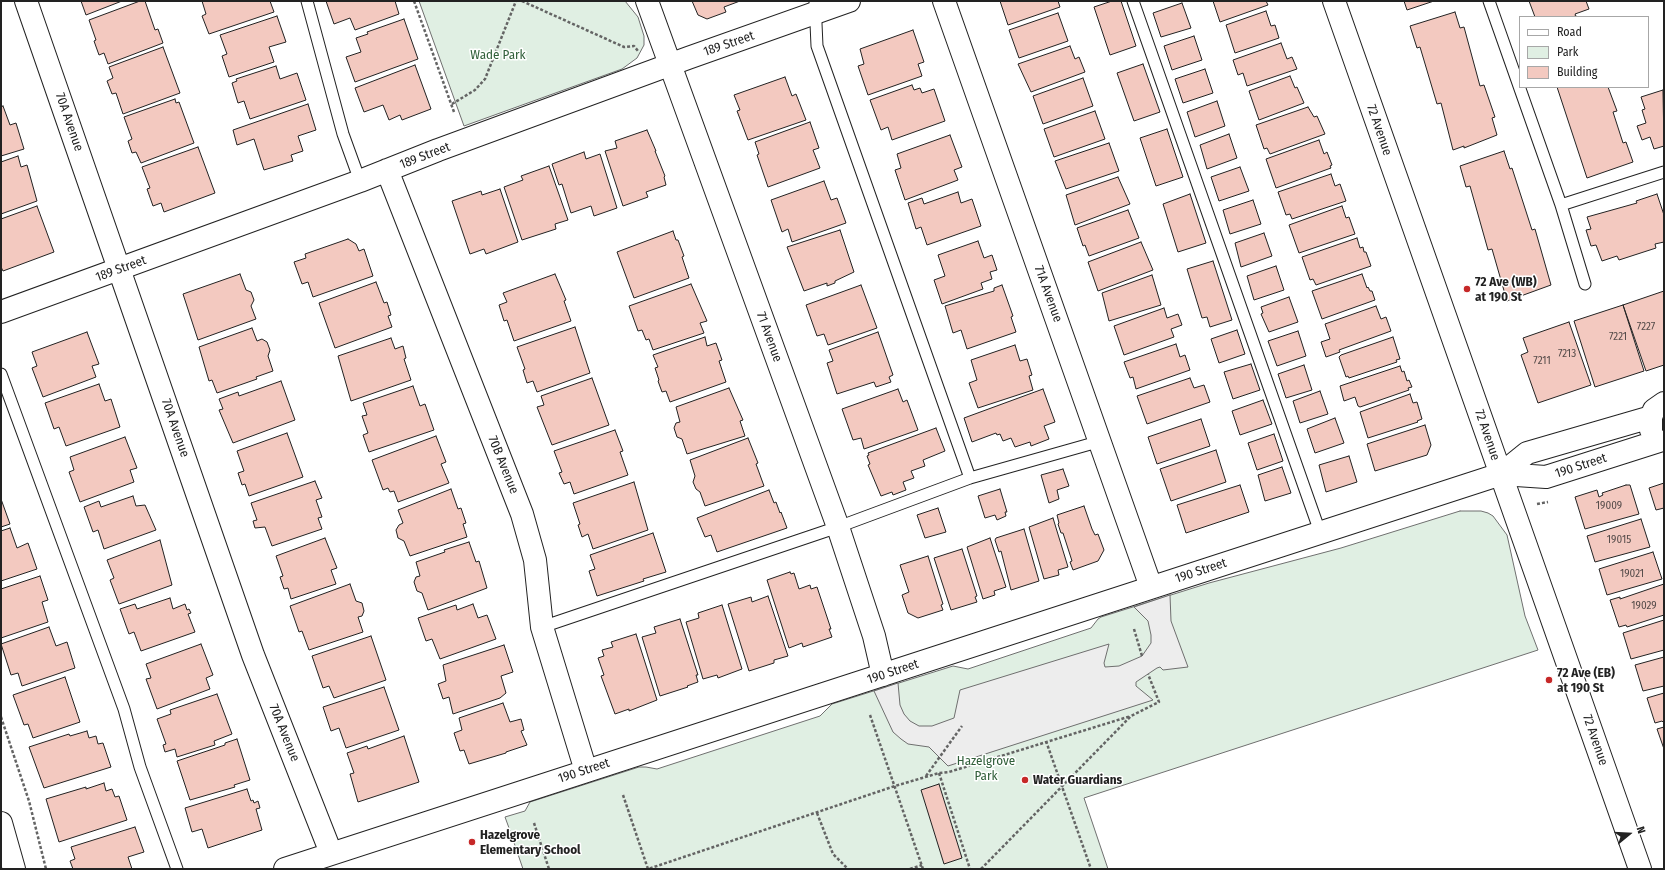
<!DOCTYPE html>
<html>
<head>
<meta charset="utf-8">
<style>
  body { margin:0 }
  #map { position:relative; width:1665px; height:870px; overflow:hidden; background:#fff; font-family:"Fira Sans Condensed",sans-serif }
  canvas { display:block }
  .frame { position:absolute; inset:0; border:2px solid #222; pointer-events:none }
  .legend { position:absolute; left:1519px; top:16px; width:130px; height:72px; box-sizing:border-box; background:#fff; border:1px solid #a7a7a7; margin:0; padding:5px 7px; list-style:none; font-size:12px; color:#222 }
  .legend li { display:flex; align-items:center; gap:8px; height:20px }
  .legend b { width:20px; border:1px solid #a7a7a7 }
  .north { position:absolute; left:1609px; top:814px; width:40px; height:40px; -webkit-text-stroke:3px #fff; paint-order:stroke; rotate:72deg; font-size:11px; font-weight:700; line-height:16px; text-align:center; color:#222 }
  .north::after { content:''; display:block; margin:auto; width:14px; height:18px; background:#222; clip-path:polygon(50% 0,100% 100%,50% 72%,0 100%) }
</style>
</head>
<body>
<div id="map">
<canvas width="1665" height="870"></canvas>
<div class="frame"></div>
<ul class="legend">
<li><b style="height:5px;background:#fff"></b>Road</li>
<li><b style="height:11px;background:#e0efe3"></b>Park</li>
<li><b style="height:11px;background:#f3c9c0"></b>Building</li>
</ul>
<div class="north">N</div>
</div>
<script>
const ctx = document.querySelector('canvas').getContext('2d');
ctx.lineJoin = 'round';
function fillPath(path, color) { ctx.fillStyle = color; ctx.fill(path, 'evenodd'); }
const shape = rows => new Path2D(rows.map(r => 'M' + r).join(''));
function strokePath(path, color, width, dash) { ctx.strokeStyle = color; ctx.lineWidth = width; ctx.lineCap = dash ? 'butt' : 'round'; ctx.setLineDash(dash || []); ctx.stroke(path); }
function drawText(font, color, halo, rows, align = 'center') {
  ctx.font = font + ' "Fira Sans Condensed",sans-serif'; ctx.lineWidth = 3; ctx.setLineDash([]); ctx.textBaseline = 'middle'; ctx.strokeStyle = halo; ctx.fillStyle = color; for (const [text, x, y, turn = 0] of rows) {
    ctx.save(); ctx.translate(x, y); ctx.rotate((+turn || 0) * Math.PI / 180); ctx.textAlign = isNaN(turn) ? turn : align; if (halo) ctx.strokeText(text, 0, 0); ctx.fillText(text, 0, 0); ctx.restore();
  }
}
const green = shape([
  [419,1,625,1,638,17,644,36,644,45,637,58,622,69,464,126,419,1],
  [1460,511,1481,511,1488,513,1493,516,1507,535,1525,616,1538,650,1084,798,1108,869,523,869,509,828,505,817,525,811,530,802,639,767,646,767,657,769,820,716,832,704,953,666,968,669,1091,628,1098,619,1101,617,1209,583,1341,548,1460,511]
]);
fillPath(green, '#e0efe3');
strokePath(green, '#6f6f6f', 1);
const parking = shape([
  [1170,595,1171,621,1188,667,1163,670,1160,667,1157,668,1136,682,1136,686,1153,700,948,766,929,747,908,744,901,739,893,732,874,691,898,683,900,705,904,714,910,721,919,726,932,726,954,718,960,690,1109,644,1104,663,1105,667,1119,666,1142,656,1151,643,1151,635,1148,621,1134,607,1170,595]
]);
fillPath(parking, '#ededed');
strokePath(parking, '#6f6f6f', 1);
const building = shape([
  [81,1,122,1,86,15,81,1],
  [140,1,145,1,155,30,158,29,163,43,108,64,104,53,99,55,94,41,96,40,89,20,140,1],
  [202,1,270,1,274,12,209,34,202,16,206,14,202,1],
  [326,1,395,1,399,14,355,30,350,18,334,24,326,1],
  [692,1,740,1,724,7,726,12,707,19,698,15,692,1],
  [1000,1,1058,1,1060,7,1008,25,1000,1],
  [1112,1,1121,1,1136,46,1110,55,1094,7,1112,1],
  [1213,1,1266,1,1268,5,1220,22,1213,1],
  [1404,1,1434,1,1407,10,1404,1],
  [1529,1,1586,1,1589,9,1575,14,1576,16,1571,17,1535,17,1529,1],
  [1182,3,1191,28,1161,37,1153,13,1182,3],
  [1266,11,1271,26,1275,25,1279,38,1235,53,1226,25,1266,11],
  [1455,12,1460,28,1464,27,1480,86,1484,85,1495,117,1492,118,1497,135,1464,148,1464,146,1453,150,1441,103,1437,104,1420,47,1417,48,1410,26,1455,12],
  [1058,13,1068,41,1019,58,1009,30,1058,13],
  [277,16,286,42,269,47,274,62,229,77,222,56,227,54,220,35,277,16],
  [404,19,418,59,355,82,346,57,361,52,356,38,368,34,367,32,404,19],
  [913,30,924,62,918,64,922,76,868,95,858,66,864,64,860,49,913,30],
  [1194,36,1202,60,1172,70,1164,46,1194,36],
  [1281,43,1287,59,1292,57,1297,69,1247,86,1243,73,1238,75,1233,60,1281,43],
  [1070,46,1075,59,1079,57,1085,72,1031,92,1018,64,1070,46],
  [163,47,180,93,123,114,116,93,112,94,107,81,113,78,109,67,163,47],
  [1143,64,1160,112,1134,121,1117,73,1143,64],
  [415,65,431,109,402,120,400,115,389,120,383,105,364,112,355,88,415,65],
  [276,66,280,79,297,73,306,100,250,119,244,101,238,103,232,83,237,81,236,79,276,66],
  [1205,69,1213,93,1183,103,1175,79,1205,69],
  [1290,76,1295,88,1297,87,1304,103,1259,120,1249,91,1290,76],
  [785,77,792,96,796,94,806,120,748,140,737,111,740,110,734,95,785,77],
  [1083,78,1093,106,1043,124,1033,96,1083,78],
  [912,85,914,90,920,88,922,93,934,89,945,121,892,140,888,127,881,130,870,100,912,85],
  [1557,87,1608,87,1617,111,1613,112,1623,143,1626,142,1633,162,1587,178,1557,87],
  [1663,90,1664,146,1654,149,1650,137,1642,140,1637,126,1646,123,1642,110,1645,109,1641,97,1663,90],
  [175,99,176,103,179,102,194,143,141,163,136,152,132,153,128,141,132,139,124,117,175,99],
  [1217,101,1225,126,1195,137,1187,112,1217,101],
  [308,104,316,130,298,136,303,151,291,155,293,161,264,170,254,139,237,145,233,130,308,104],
  [3,106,10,125,16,123,24,149,1,156,1,107,3,106],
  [1308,107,1314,117,1317,116,1325,134,1270,154,1267,148,1264,149,1256,125,1308,107],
  [1095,111,1105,139,1054,157,1044,129,1095,111],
  [810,122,819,148,813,150,820,168,768,187,757,155,759,154,755,142,810,122],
  [1167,129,1183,177,1156,186,1140,138,1167,129],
  [647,130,656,151,655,151,665,176,664,177,666,185,646,192,648,197,623,206,605,151,617,148,615,141,647,130],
  [1229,134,1237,158,1207,169,1200,145,1229,134],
  [950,135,962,167,954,170,958,180,905,200,895,170,901,168,897,154,950,135],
  [1319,140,1324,154,1327,152,1332,165,1330,166,1331,168,1276,188,1266,159,1319,140],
  [1109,143,1119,171,1066,189,1055,161,1109,143],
  [198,147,215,193,164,212,161,203,153,206,147,189,150,188,142,167,198,147],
  [1504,151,1510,169,1512,168,1532,230,1535,229,1551,285,1507,301,1492,249,1488,250,1470,186,1466,187,1460,166,1504,151],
  [584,152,586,159,600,154,617,208,594,216,591,206,571,213,562,184,559,185,552,164,584,152],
  [18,156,21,167,27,165,37,201,1,214,1,162,18,156],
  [549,166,568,220,555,224,556,229,522,240,504,187,523,180,521,176,549,166],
  [1240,167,1249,191,1219,201,1211,177,1240,167],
  [1331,174,1335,186,1340,184,1346,201,1292,219,1290,214,1286,215,1278,192,1331,174],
  [1118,177,1130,204,1075,225,1066,195,1118,177],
  [824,181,831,200,837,198,846,223,792,242,788,229,782,232,771,200,824,181],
  [500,189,518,242,486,254,484,249,470,254,452,201,481,191,482,195,500,189],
  [958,192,961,203,972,199,981,226,927,245,921,227,916,229,908,203,922,198,924,204,958,192],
  [1190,194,1206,243,1178,252,1163,204,1190,194],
  [1657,194,1664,215,1664,242,1655,244,1656,248,1619,260,1617,256,1602,261,1596,245,1591,246,1586,230,1591,229,1587,217,1637,203,1636,201,1657,194],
  [1253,200,1261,224,1230,234,1223,210,1253,200],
  [37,206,54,252,3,271,1,267,1,219,37,206],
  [1342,206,1346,218,1349,217,1355,234,1299,253,1289,225,1342,206],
  [1128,210,1139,238,1089,256,1085,245,1083,246,1077,228,1128,210],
  [840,230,854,272,835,281,835,283,827,286,827,283,804,291,787,247,840,230],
  [673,231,676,240,678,240,684,256,682,257,689,278,634,298,617,252,673,231],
  [1264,233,1272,256,1241,267,1235,243,1264,233],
  [1357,238,1360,248,1363,247,1364,252,1366,252,1371,266,1316,285,1313,279,1310,280,1302,257,1357,238],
  [348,239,356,244,359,251,364,249,373,276,313,297,308,282,302,284,294,262,306,258,305,254,348,239],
  [978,241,984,258,992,255,997,270,990,272,992,279,981,283,983,289,942,304,934,280,945,276,938,255,978,241],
  [1141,242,1153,270,1098,291,1088,262,1141,242],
  [1213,261,1232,320,1210,327,1207,317,1202,318,1187,269,1213,261],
  [1276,266,1284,290,1254,300,1247,276,1276,266],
  [240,274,246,290,251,292,254,300,251,306,256,319,198,340,183,294,240,274],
  [555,274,566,300,564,301,571,321,514,341,507,320,504,321,499,305,507,302,503,293,555,274],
  [1362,274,1367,288,1368,287,1370,291,1372,291,1375,300,1322,319,1312,291,1362,274],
  [1152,275,1161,305,1109,321,1102,293,1152,275],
  [376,282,384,303,387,302,391,315,388,316,392,327,335,348,319,303,376,282],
  [691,284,707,321,700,323,704,333,653,350,649,339,646,340,642,330,638,331,629,306,691,284],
  [861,285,877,328,828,345,824,334,817,336,806,305,861,285],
  [1002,285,1013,316,1011,317,1016,332,967,349,961,330,953,333,945,306,994,291,994,288,1002,285],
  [1664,291,1664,365,1646,371,1623,305,1664,291],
  [1289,297,1298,322,1269,332,1261,314,1263,313,1261,307,1289,297],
  [1623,305,1644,371,1595,387,1574,321,1623,305],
  [1376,306,1381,319,1386,317,1391,331,1339,350,1340,352,1326,357,1321,342,1330,339,1325,324,1376,306],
  [1164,308,1167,318,1178,314,1182,325,1171,329,1174,337,1124,355,1114,326,1164,308],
  [1569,322,1591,385,1538,403,1521,355,1528,352,1523,338,1569,322],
  [575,327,590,373,537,392,533,381,527,383,523,370,525,369,517,347,575,327],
  [252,328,257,341,262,339,267,342,270,350,268,356,273,371,256,377,257,379,217,393,212,380,209,381,199,347,252,328],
  [1237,330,1245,354,1219,363,1211,339,1237,330],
  [1298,331,1306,356,1277,366,1268,341,1298,331],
  [87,332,99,364,92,366,96,377,43,397,32,368,37,366,32,352,87,332],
  [878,332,893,375,889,377,891,382,876,387,874,382,837,394,827,363,833,361,829,350,878,332],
  [705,337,707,346,716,343,722,360,719,361,726,382,670,402,666,391,662,392,658,381,659,380,655,368,658,367,653,355,705,337],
  [1393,337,1400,359,1396,360,1397,362,1349,378,1348,376,1346,377,1339,357,1341,355,1393,337],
  [391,338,395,349,403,346,406,358,404,359,411,380,351,401,338,356,391,338],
  [1176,344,1180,357,1185,355,1190,370,1136,389,1133,377,1130,378,1124,362,1176,344],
  [1015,345,1020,361,1027,359,1032,375,1029,376,1033,390,978,408,969,383,977,380,971,360,1015,345],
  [1251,364,1260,390,1233,399,1224,372,1251,364],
  [1304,365,1312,390,1286,398,1278,374,1304,365],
  [1400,366,1402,372,1404,371,1407,381,1409,380,1412,387,1408,388,1409,390,1360,407,1358,406,1355,397,1344,401,1340,386,1400,366],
  [592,378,609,425,552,445,537,407,544,405,541,396,592,378],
  [1190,378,1194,388,1204,385,1210,402,1147,424,1137,396,1190,378],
  [281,381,295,420,233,443,219,410,223,409,219,399,238,392,239,396,281,381],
  [99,384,105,401,111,399,120,427,66,446,59,427,54,429,45,403,99,384],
  [413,386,420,406,425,404,434,430,369,452,363,435,368,433,362,416,367,415,363,403,413,386],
  [729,388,743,420,740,421,745,436,687,454,682,439,677,437,674,428,676,423,680,422,676,407,729,388],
  [898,389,903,402,907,400,918,430,864,449,861,438,853,440,842,409,898,389],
  [1043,389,1055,422,1044,426,1049,439,1031,446,1030,442,1015,447,1011,438,1003,441,1000,434,997,435,996,433,972,442,964,418,1043,389],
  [1320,391,1328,414,1300,423,1293,401,1320,391],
  [1410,394,1413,403,1417,402,1422,419,1417,421,1418,422,1368,438,1360,412,1410,394],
  [1263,400,1272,424,1240,435,1232,411,1263,400],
  [1335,418,1344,443,1315,453,1307,429,1335,418],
  [1201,419,1210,446,1157,464,1148,437,1201,419],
  [1425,425,1431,445,1427,455,1375,471,1367,444,1425,425],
  [936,428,945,451,923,460,925,466,911,471,914,478,903,482,906,490,893,495,892,492,881,496,868,465,870,464,867,456,869,455,868,453,936,428],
  [615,430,623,451,620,452,628,475,574,494,570,482,564,484,559,473,562,472,554,451,615,430],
  [287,433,303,477,249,496,245,484,242,485,238,473,244,471,237,451,287,433],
  [1274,434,1283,461,1257,470,1248,443,1274,434],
  [436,436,446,462,441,464,449,483,398,502,394,491,390,492,388,488,383,490,372,460,436,436],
  [125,437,137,468,130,470,134,482,80,502,69,472,74,470,70,457,125,437],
  [748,438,758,463,756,464,764,486,705,506,700,492,696,489,693,482,695,476,690,460,748,438],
  [1216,450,1226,482,1171,501,1160,469,1216,450],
  [1349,456,1357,482,1326,492,1319,465,1349,456],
  [1282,467,1291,493,1265,501,1258,475,1282,467],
  [1063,469,1069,486,1057,490,1059,499,1049,503,1041,475,1063,469],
  [315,481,322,498,316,500,322,517,318,518,322,529,272,546,265,527,255,528,253,521,257,520,251,503,315,481],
  [634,482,648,530,593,549,588,534,582,537,578,525,580,524,573,503,634,482],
  [1664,483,1664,508,1656,510,1649,488,1664,483],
  [1240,485,1249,512,1186,533,1177,505,1240,485],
  [1626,485,1630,485,1639,514,1585,529,1575,497,1597,490,1599,497,1603,495,1602,493,1626,485],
  [451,489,458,509,461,508,466,523,463,524,467,537,410,556,404,541,398,538,396,530,399,525,403,523,398,510,451,489],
  [1000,489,1007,512,1005,512,1006,516,997,520,995,515,985,518,978,496,1000,489],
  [769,490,774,503,776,502,780,513,781,512,787,528,717,552,711,535,705,537,697,518,769,490],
  [133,496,136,506,145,505,156,530,104,549,98,530,93,532,84,507,99,501,101,507,133,496],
  [1,499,10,524,1,527,1,499],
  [1084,506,1092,529,1095,535,1098,534,1104,550,1098,561,1073,570,1070,562,1072,561,1063,533,1061,533,1058,524,1059,523,1057,515,1084,506],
  [938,508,946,532,925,538,917,515,938,508],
  [1053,518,1068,567,1058,570,1059,575,1044,579,1029,527,1053,518],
  [1641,519,1650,547,1595,562,1587,536,1641,519],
  [10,528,17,548,28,543,37,569,1,581,1,531,10,528],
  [1024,529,1039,581,1011,590,1001,551,999,552,995,540,996,538,1024,529],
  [653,533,666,572,643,579,644,581,597,596,589,571,595,569,590,555,653,533],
  [325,538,337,568,331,570,336,584,291,599,288,588,284,589,280,577,283,576,276,556,325,538],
  [990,538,1006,587,994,591,995,595,983,599,967,547,990,538],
  [160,540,172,585,119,604,110,580,114,578,107,560,160,540],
  [469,542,476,562,479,561,487,588,428,610,422,593,417,591,414,582,416,577,420,576,416,562,445,552,444,550,469,542],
  [962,549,977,596,975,597,977,602,951,610,934,558,962,549],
  [1653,552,1662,579,1607,595,1599,569,1653,552],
  [928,556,943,604,941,605,943,610,918,618,908,613,902,595,909,592,900,565,928,556],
  [790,572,791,574,794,573,799,589,810,585,811,589,817,587,831,629,829,629,832,637,803,647,802,643,789,648,767,580,790,572],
  [40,576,48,600,42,602,48,622,1,638,1,589,40,576],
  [350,584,356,601,362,603,364,611,362,616,358,617,363,632,309,650,302,631,299,632,290,606,350,584],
  [1664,584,1664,615,1627,627,1626,625,1619,627,1610,600,1620,597,1620,599,1664,584],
  [768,596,788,656,774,660,774,663,749,671,728,604,751,597,752,602,768,596],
  [170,598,173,609,185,604,187,610,189,609,191,613,188,614,195,632,141,651,134,632,129,634,120,609,135,604,137,609,170,598],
  [473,604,478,618,487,615,496,639,440,659,432,639,426,641,418,618,456,605,457,610,473,604],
  [722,605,742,669,718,678,717,675,703,679,686,622,699,618,698,613,722,605],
  [680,619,698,675,696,675,698,682,687,686,688,687,660,696,642,637,656,633,654,627,680,619],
  [1664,620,1664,650,1631,659,1623,633,1664,620],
  [49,627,56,646,67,642,75,668,22,686,18,673,11,675,1,644,49,627],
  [636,634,657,700,629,711,629,709,615,714,601,676,604,675,598,658,604,656,602,650,613,647,611,642,636,634],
  [371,636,386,680,334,698,329,686,323,688,312,656,371,636],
  [201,644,213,675,206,678,210,689,157,709,146,679,151,678,146,664,201,644],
  [504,645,513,672,501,676,506,693,500,698,453,714,449,697,443,699,438,684,446,681,443,665,504,645],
  [1664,657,1664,686,1643,691,1635,665,1664,657],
  [65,677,80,722,33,738,28,724,24,725,13,695,65,677],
  [384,687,399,730,346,748,339,728,331,731,323,707,384,687],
  [1664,693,1664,723,1662,721,1655,723,1647,698,1664,693],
  [217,694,232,734,214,741,215,745,177,757,175,749,165,752,163,745,166,744,157,719,171,714,170,710,217,694],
  [503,703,510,722,521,719,524,730,521,731,527,745,506,752,506,753,469,764,464,750,460,751,454,733,462,730,459,718,503,703],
  [1664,727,1664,749,1657,729,1664,727],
  [87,731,89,738,96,736,98,744,103,743,111,767,44,788,29,747,69,734,70,736,87,731],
  [404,736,419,782,358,802,350,774,354,773,347,753,367,746,368,749,404,736],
  [237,739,250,780,234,785,235,787,190,800,177,761,225,745,225,743,237,739],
  [104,783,106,791,112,789,115,797,119,796,127,820,59,842,46,799,86,787,86,789,104,783],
  [939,784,962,858,944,864,921,790,939,784],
  [247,789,251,801,253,800,254,803,258,801,260,808,256,809,262,830,208,848,202,829,192,832,185,808,247,789],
  [135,827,144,852,128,857,132,869,73,869,70,861,75,859,71,847,135,827]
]);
fillPath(building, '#f3c9c0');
strokePath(building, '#222', 1);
const lane = shape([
  [307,1,343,134,360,181],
  [815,1,817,46,970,478],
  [1133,1,1320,532],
  [1489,1,1561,205,1585,284],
  [1561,205,1664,172],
  [1,374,124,709,140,767,177,869],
  [542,627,838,527,970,478,1101,441]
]);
const street = shape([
  [26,1,253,655,331,853],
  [647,1,838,527,874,636,883,675],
  [944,1,1151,587],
  [387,170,522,514,535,560,542,627,586,771],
  [1,312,360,181,438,150,688,58,849,1],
  [1651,430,1651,417,1654,410,1664,403],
  [1501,474,1527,453,1651,417],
  [1,823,14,869],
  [285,869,1501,474,1546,477,1659,441]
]);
const secondary = shape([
  [1334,1,1640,869]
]);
strokePath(lane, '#222', 13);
strokePath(street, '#222', 24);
strokePath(secondary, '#222', 24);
strokePath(shape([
  [414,1,454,112],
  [522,1,624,47,634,46,638,51],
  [452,104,475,90,485,79,516,1],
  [1537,504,1548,502],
  [1134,629,1142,656],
  [870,715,923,869],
  [1,717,29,801,46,869],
  [1046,741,1091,869],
  [939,773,970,869],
  [926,776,962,726],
  [623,795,648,869,895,786,939,773,949,772,1131,716],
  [817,813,833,854,848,869],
  [534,823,549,869],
  [910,869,922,865],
  [981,869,1131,716,1159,702,1148,674]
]), '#646464', 2.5, [3, 2]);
strokePath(lane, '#fff', 11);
strokePath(street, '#fff', 22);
strokePath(secondary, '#fff', 22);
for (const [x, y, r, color] of [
  [1467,289,4,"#c62828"],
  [1549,680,4,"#c62828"],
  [1025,780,4,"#c62828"],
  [472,842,4,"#c62828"]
]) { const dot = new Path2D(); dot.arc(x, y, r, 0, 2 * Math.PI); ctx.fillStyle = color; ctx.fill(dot); strokePath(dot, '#fff', 1.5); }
drawText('11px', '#564c4a', null, [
  ["7227",1646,327],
  ["7221",1618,337],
  ["7213",1567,354],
  ["7211",1542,361],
  ["19009",1609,506],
  ["19015",1619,540],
  ["19021",1632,574],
  ["19029",1644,606]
]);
drawText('13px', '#222', '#fff', [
  ["189 Street",729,44,-19],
  ["70A Avenue",69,122,71],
  ["72 Avenue",1379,130,71],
  ["189 Street",425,156,-21],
  ["189 Street",121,269,-20],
  ["71A Avenue",1048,294,70],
  ["71 Avenue",769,337,70],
  ["70A Avenue",175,428,71],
  ["72 Avenue",1487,435,71],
  ["70B Avenue",503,465,68],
  ["190 Street",1581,466,-18],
  ["190 Street",1201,571,-18],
  ["190 Street",893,672,-18],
  ["70A Avenue",284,733,68],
  ["72 Avenue",1595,740,71],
  ["190 Street",584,771,-18]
]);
drawText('13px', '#2f5e38', '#fff', [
  ["Wade Park",498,55],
  ["Hazelgrove",986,761],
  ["Park",986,776]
]);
drawText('bold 13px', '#222', '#fff', [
  ["72 Ave (WB)",1475,282],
  ["at 190 St",1475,297],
  ["72 Ave (EB)",1557,673],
  ["at 190 St",1557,688],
  ["Water Guardians",1033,780],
  ["Hazelgrove",480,835],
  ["Elementary School",480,850]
], 'left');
</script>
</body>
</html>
